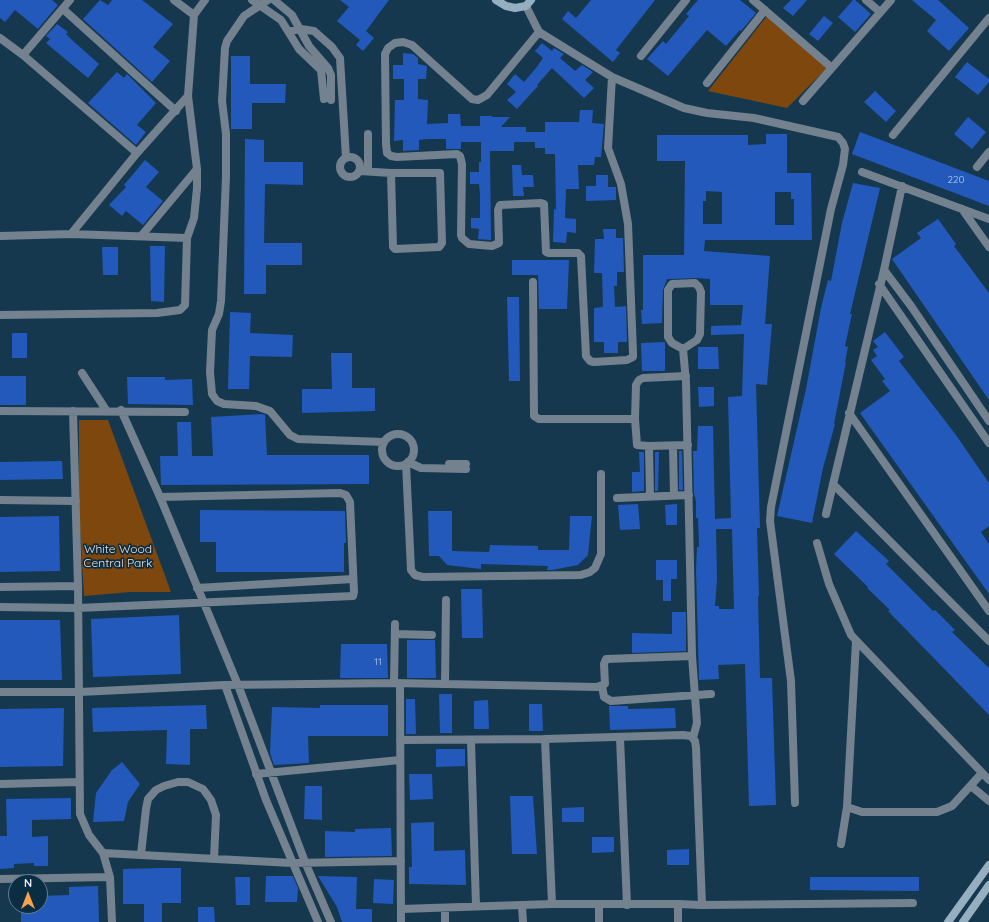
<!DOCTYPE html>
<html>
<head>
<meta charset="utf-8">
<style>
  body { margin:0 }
  #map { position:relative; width:989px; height:922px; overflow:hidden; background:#16384f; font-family:Quicksand,sans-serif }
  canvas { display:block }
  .north { position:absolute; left:8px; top:874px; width:40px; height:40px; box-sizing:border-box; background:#0a2d44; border:1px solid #637d8e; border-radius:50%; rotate:0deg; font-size:11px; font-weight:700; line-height:16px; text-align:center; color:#e9f5fe }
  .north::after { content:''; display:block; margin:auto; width:14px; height:18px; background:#f9a04c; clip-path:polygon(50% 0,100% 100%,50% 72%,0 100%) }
</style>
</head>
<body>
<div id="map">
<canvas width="989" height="922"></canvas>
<div class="north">N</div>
</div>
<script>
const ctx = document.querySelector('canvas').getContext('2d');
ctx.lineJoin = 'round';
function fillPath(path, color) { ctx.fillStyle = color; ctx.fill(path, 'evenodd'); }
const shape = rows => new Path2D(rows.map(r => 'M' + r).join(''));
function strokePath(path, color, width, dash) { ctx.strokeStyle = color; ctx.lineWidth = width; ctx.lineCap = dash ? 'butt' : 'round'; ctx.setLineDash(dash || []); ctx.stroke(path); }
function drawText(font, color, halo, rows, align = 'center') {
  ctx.font = font + ' Quicksand,sans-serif'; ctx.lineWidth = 3.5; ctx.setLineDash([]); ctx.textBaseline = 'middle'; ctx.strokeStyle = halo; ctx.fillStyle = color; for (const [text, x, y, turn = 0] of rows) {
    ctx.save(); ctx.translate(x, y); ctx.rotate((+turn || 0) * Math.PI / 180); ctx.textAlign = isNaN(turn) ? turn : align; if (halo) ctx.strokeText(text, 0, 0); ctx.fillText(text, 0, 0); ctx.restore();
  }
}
fillPath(shape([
  [767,16,827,68,787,108,708,91],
  [79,420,108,420,171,592,130,592,84,596,79,511]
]), '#7d470d');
fillPath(shape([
  [0,0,52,0,58,5,38,29,15,10,5,22,0,18],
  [100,0,108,5,112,0,142,0,173,24,153,47,170,61,152,82,83,19],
  [340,0,389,0,366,31,374,38,363,51,356,45,360,40,337,21,349,7],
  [591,0,655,0,616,50,620,53,613,62,562,19,568,11,576,18],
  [698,0,740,0,756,13,741,31,740,30,726,46,707,30,668,76,647,59,663,41,666,44,689,16,686,14],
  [791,0,807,0,793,16,783,8],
  [853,0,855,0,871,14,855,32,838,17],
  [912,0,938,0,969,28,949,51,927,31,936,20],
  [824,16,833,23,818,41,809,34],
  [57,24,68,32,66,34,72,40,99,64,88,78,46,43,50,39,46,36],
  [542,43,552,51,554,48,564,54,560,58,575,71,582,65,593,72,585,80,594,88,584,98,552,68,537,85,538,86,517,109,507,100,516,92,507,84,515,74,524,82,536,68,543,58,535,51],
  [403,53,413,54,418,58,418,64,427,66,426,79,418,79,418,99,428,100,427,124,448,123,448,114,460,114,461,126,480,126,480,116,492,116,492,117,510,117,501,127,526,127,526,132,545,132,545,122,579,122,580,110,593,110,592,123,604,124,601,157,595,157,594,165,578,165,579,189,566,189,565,218,576,219,576,233,567,232,566,243,553,242,554,209,556,210,555,154,545,154,545,148,535,148,535,142,514,142,514,151,490,151,491,240,478,239,479,229,471,228,471,218,480,218,480,194,479,184,470,184,470,172,479,172,479,162,481,162,481,142,461,142,461,149,446,149,446,139,427,139,419,140,419,150,403,151,403,140,394,141,395,100,404,100,404,79,393,79,393,65,403,65],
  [231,56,250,56,250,84,286,84,285,103,252,103,252,129,231,129],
  [967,62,989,79,989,82,978,95,955,77],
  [117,72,124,78,127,74,156,103,137,125,146,132,136,145,88,103],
  [875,91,896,111,886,122,864,102],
  [968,117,986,132,972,149,954,134],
  [860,132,989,181,989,206,852,154],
  [766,134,787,134,787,173,811,173,812,240,705,240,704,251,770,256,765,324,772,324,767,385,756,384,760,528,757,528,759,596,758,596,760,678,772,678,776,805,749,806,745,664,718,665,719,679,699,680,696,570,697,547,699,547,698,518,696,518,696,501,694,493,693,451,697,451,698,426,713,426,715,519,731,518,728,397,742,396,744,334,711,335,711,326,741,325,743,305,710,305,710,279,695,278,672,279,667,279,663,290,662,323,642,324,641,310,643,310,643,255,684,255,685,161,657,161,657,135,748,135,748,145,766,144],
  [706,191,722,192,722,224,703,224,703,201,706,201],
  [775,192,791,192,791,199,794,199,794,225,775,225],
  [716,529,732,529,734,609,719,609,719,606,715,606,717,580],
  [245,139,264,140,264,162,303,162,303,185,265,184,264,243,302,243,302,265,266,265,266,294,244,294],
  [145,160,159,172,146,187,163,201,143,225,126,211,122,216,109,205,126,187,124,185],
  [512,165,521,165,522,175,533,175,534,187,523,187,524,196,513,196],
  [596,175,608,175,608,187,616,187,616,200,586,201,586,186,596,186],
  [853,183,880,188,850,314,852,314,845,346,848,347,845,362,846,362,834,424,835,424,823,468,812,523,777,516,806,389,821,308,828,280,831,281,842,223],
  [938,219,956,244,954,246,989,293,989,400,892,259,921,238,917,233],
  [603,229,616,229,616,238,623,238,624,272,617,272,617,286,614,286,615,307,626,306,627,342,618,342,618,353,604,353,604,342,594,342,594,308,603,307,602,273,594,273,595,239,604,239],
  [150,246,165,246,164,302,151,301],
  [102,247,118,247,118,275,103,275],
  [512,260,569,260,567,309,539,309,538,275,512,275],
  [507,297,519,297,520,381,509,381],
  [230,312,251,313,250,333,293,335,292,357,250,356,249,389,228,389],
  [885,332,904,357,899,361,956,435,989,483,989,526,981,532,989,544,989,594,860,413,890,391,882,381,885,379,871,360,877,356,873,350,878,347,873,341],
  [12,333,27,333,27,358,12,358],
  [665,342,665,371,642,371,641,343],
  [698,347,718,347,719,369,698,369],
  [331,353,352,353,352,388,375,388,375,411,302,413,302,389,332,389],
  [0,376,26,376,26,405,0,405],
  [127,377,165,377,165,380,192,379,193,405,128,404],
  [698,387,714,387,714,406,699,407],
  [262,414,265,415,267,455,369,455,369,484,161,485,160,456,178,456,177,422,191,422,192,456,213,456,211,417],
  [679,451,682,451,683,490,679,490],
  [639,452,644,452,644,491,632,492,632,472,640,472],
  [655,452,659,452,658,491,655,491],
  [62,461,63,479,0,480,0,462],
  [638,504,640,529,620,530,618,505],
  [677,504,677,525,666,525,665,505],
  [200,510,345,511,346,543,344,543,344,572,216,572,216,542,200,542],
  [428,511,452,511,452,551,489,552,490,545,538,546,538,550,569,550,570,516,592,516,588,555,578,565,552,570,547,570,548,566,481,564,481,569,447,565,439,556,429,556],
  [59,516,60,571,0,572,0,517],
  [856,531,889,561,886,564,933,611,935,610,955,630,952,632,989,668,989,715,888,611,890,610,867,588,868,587,834,554],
  [656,560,677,560,677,579,671,579,671,601,663,601,663,580,656,580],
  [461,589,482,589,483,638,462,638],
  [672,612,686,612,686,651,632,653,632,633,672,634],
  [179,615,181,674,93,677,91,619],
  [0,620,60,620,62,680,0,680],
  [407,640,435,640,436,678,407,678],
  [341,644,387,644,388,678,340,678],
  [439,694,452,694,452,733,440,733],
  [406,699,415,699,416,734,406,734],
  [488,700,489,729,474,729,474,701],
  [529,704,542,704,543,731,529,731],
  [206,705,207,729,190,729,190,765,166,764,167,730,93,732,92,708],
  [320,705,388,705,388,736,308,736,309,763,274,765,270,753,272,707,320,708],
  [609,706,628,706,628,709,675,708,676,728,610,730],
  [64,708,63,766,0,767,0,709],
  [436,749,465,749,465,766,436,767],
  [122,762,140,784,128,802,124,821,93,822,96,793,112,770],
  [409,774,432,774,433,799,410,800],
  [305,786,322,786,322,820,304,819],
  [510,796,533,796,537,854,512,854],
  [71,798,71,819,32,820,32,837,48,836,48,866,34,866,34,863,14,864,14,868,0,869,0,836,7,836,6,799],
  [584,807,584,822,562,822,562,808],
  [434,822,434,851,465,850,466,885,409,884,409,867,412,867,411,823],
  [391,828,392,856,325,857,325,831,355,832,355,829],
  [592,837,614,837,614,852,592,853],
  [689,849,689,865,667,865,667,850],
  [160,868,181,868,181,903,162,903,162,922,144,922,144,904,123,904,123,869],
  [266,876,293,876,298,888,297,902,265,902],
  [318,876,357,877,356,909,372,909,372,922,342,922,337,907],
  [235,877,250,877,250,905,236,905],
  [810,877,919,877,919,891,810,890],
  [374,879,394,880,393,904,373,903],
  [98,886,99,922,21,922,21,906,40,906,40,896,69,895,69,887],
  [198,907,214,907,215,922,198,922]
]), '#2359ba');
strokePath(shape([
  [174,0,194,15],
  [252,0,281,20,299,49,321,70,324,99],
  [268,0,244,16,227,41,225,48,222,101,226,134,226,176,221,301,219,314,212,330,210,372,212,394,217,401,224,404,256,406,270,411,290,435,298,439,384,442],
  [274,0,292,15,309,46,328,68,331,75,331,100],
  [753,0,832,68],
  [866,0,880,12],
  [526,6,539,32,612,77,684,108,707,113,754,118,838,137,843,143,845,149,843,165,831,209,771,507,770,521,791,681,795,803],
  [63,9,176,111],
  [289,31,301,29,314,31,332,47,340,58,346,158],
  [539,32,487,95,478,100,472,99,412,45,403,42,395,43,388,48,385,54,386,144,387,153,391,156,397,157,457,154,460,156,462,164,461,235,462,238,469,244,492,246,499,243,498,210,500,205,541,203,544,204,546,252,548,253,578,253,581,256,586,356,590,361,594,362,627,360,633,357,633,353,628,224,621,184,608,148,612,77],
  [0,38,23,55,137,153],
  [23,55,70,0],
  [641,56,686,0],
  [707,83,765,10],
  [803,101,891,0],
  [368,134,368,171],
  [893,135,989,18],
  '340 167a10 10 0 1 1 20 0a10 10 0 1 1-20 0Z',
  [977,167,989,152],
  [360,171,391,173,440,173,442,243,439,247,395,249,393,247,391,173],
  [862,172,989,219],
  [962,209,989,247],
  [71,234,137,153,188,96],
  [142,235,197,169],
  [0,236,71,234,187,238],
  [884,270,911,306,989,421],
  [533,282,534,416,539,419,635,419,637,445,649,446,688,445],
  [879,284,989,443],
  [0,315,157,313,180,310,185,305,187,238,194,218,197,188,197,169,188,96,194,15,205,0],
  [683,349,697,340,700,334,701,292,699,287,695,283,672,284,668,290,668,337,672,343,683,349,686,382,692,656,697,723,693,738],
  [82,373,106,410],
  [121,410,160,497,238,685,305,862,331,922],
  [0,411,185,412],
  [73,411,78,586,80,814,89,835,103,853,110,877,112,922],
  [849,413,989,611],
  [635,419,636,385,639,380,643,378,686,376],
  '382 450a16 16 0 1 1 32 0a16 16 0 1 1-32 0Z',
  [649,446,650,496],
  [673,446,674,495],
  [408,462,421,468,466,469],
  [406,464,411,570,415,575,423,577,581,575,590,572,595,568,601,554,601,474],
  [449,464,466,464],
  [833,484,989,641],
  [617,498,689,495],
  [0,500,76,501],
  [826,514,884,270,902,186],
  [817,543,829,584,851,635,989,780],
  [0,587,78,586],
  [197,588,353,579],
  [0,607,78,608,353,596,354,592,350,502,346,495,340,493,160,497],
  [395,634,432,635],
  [394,683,395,624],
  [400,683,401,922],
  [445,684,446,600],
  [225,685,266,800,318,922],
  [602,686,604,697,611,701,711,694],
  [0,692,80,692,225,685,394,683,597,687,605,684,604,664,606,659,692,656],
  [620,738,627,905],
  [545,739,552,904],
  [400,740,545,739,683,735,691,736,695,741,696,748,702,905],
  [471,741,476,906],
  [256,774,400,760],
  [0,784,79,782],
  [971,786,989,801],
  [847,807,856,641],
  [841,844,847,807,862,812,937,812,952,806,982,773],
  [103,853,292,863,401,861],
  [141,854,146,809,148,799,156,790,164,786,178,782,188,782,203,789,211,800,216,815,214,859],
  [0,879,110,877],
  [599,904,599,922],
  [678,904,678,922],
  [522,906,523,922],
  [445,908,445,922],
  [401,909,552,904,678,904,702,905,913,903]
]), '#73828e', 8);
strokePath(shape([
  [496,0,506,6,515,8,526,6,531,0],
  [948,922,989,865],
  [963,922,989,885]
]), '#95aec0', 8);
drawText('10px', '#b8ceed', null, [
  ["220",956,180],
  ["11",378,662]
]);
drawText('12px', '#f7deca', '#0a2d44', [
  ["White Wood",118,549],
  ["Central Park",118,563]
]);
</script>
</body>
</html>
